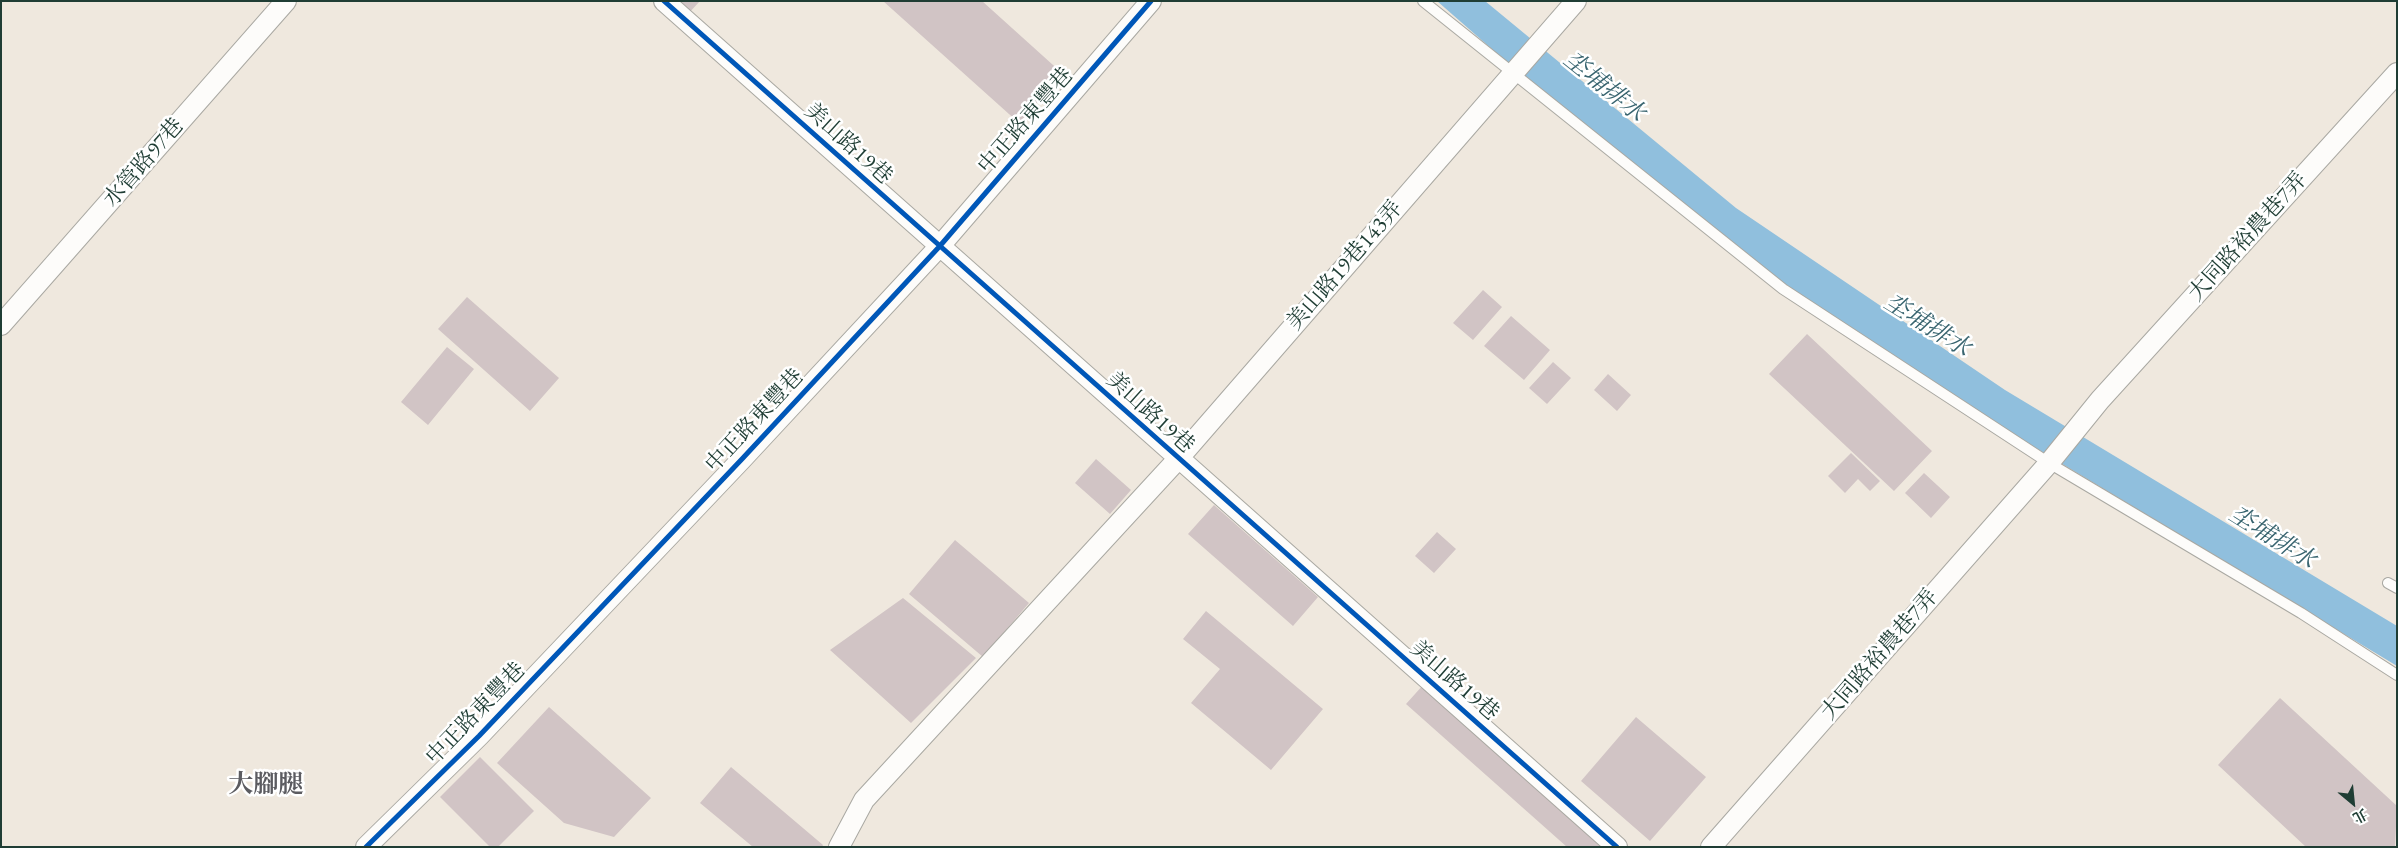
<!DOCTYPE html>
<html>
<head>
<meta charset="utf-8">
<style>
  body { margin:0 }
  #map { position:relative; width:2398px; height:848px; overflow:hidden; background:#efe8de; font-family:"EB Garamond","Noto Serif TC",serif }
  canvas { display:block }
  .frame { position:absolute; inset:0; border:2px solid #1f3d34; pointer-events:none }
  .north { position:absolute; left:2328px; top:778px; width:50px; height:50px; -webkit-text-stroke:4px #fff; paint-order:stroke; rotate:152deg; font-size:14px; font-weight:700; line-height:20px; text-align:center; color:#1f3d34 }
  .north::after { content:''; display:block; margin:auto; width:18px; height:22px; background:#1f3d34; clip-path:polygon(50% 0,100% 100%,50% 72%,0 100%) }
</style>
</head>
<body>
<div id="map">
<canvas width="2398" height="848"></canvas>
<div class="frame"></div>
<div class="north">北</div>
</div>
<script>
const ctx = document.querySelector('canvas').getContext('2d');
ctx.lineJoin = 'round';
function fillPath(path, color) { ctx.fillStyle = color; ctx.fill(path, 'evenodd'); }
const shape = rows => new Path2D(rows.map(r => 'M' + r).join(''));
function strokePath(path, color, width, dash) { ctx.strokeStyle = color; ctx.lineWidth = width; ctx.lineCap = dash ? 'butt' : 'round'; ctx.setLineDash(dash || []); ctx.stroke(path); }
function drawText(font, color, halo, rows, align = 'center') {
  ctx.font = font + ' "EB Garamond","Noto Serif TC",serif'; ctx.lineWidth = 5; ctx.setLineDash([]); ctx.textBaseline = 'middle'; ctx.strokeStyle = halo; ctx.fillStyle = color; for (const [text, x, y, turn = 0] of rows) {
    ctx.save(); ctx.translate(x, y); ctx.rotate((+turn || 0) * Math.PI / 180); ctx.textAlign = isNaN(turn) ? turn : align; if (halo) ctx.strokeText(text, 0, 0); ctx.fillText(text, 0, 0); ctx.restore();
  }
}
fillPath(shape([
  [1437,1,1485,1,1736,208,2005,390,2397,626,2397,666,1842,331,1565,113]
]), '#90bfdd');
fillPath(shape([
  [674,1,700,1,688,14],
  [883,1,982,1,1063,74,1019,123],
  [1483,290,1502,307,1473,340,1453,323],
  [467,297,559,378,530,411,438,329],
  [1511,316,1550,350,1524,380,1484,346],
  [1807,334,1932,451,1894,491,1769,374],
  [447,347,474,369,428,425,401,402],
  [1553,362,1571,378,1547,404,1529,388],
  [1608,374,1631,395,1617,411,1594,390],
  [1851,453,1880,481,1870,491,1858,479,1845,493,1828,476],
  [1096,459,1131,490,1110,514,1075,483],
  [1924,473,1950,497,1931,518,1905,493],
  [1214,505,1318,597,1293,626,1188,534],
  [1437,532,1456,549,1434,573,1415,556],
  [955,540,1029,603,983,657,909,594],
  [903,598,976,658,911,723,830,650],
  [1206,611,1323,709,1271,770,1191,703,1220,669,1183,639],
  [1424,684,1608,847,1567,847,1406,704],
  [2280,698,2397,806,2395,847,2306,847,2218,765],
  [549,707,651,798,614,837,564,823,497,763],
  [1636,717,1706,777,1650,841,1581,781],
  [480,757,534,811,498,847,490,847,440,797],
  [731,767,823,845,822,847,753,847,700,803]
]), '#d1c4c5');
const lane = shape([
  [1423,1,1783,289,2049,463,2301,613,2397,675],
  [2388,583,2397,588]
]);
const street = shape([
  [664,1,1617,847],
  [1,325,286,1],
  [366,847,479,736,742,459,939,247,1151,1],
  [839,847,864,800,1178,459,1576,1],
  [1711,847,2049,463,2100,400,2397,73]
]);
strokePath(lane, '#a9a8a2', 12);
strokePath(street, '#a9a8a2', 22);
strokePath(lane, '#fdfcfa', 10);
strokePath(street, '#fdfcfa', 20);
strokePath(shape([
  [664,1,1617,847],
  [366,847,479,736,742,459,939,247,1151,1]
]), '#0057b8', 5);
drawText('22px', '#1f3d34', '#fff', [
  ["中正路東豐巷",1026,121,-49],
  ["美山路19巷",848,144,42],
  ["水管路97巷",144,163,-49],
  ["大同路裕農巷7弄",2248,237,-48],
  ["美山路19巷143弄",1345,266,-49],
  ["美山路19巷",1150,413,42],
  ["中正路東豐巷",755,421,-47],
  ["大同路裕農巷7弄",1880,655,-49],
  ["美山路19巷",1454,681,41],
  ["中正路東豐巷",476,714,-46]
]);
drawText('italic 24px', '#38646f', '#fff', [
  ["坔埔排水",1604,87,39],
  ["坔埔排水",1927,326,32],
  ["坔埔排水",2272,538,32]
]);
drawText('bold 25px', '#5b5b60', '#fff', [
  ["大腳腿",266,785]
]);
</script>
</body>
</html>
